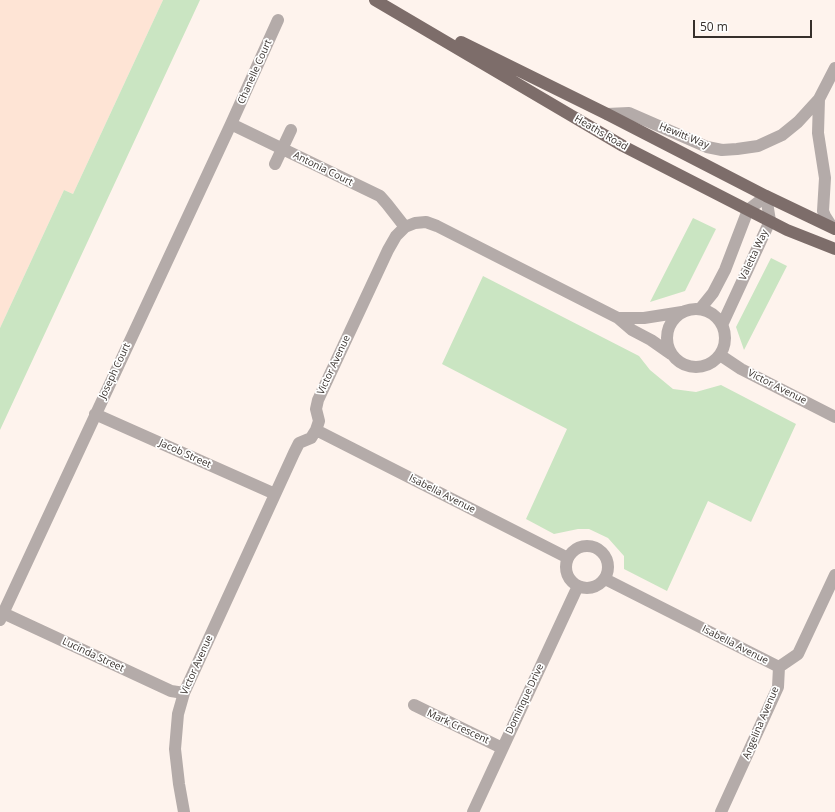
<!DOCTYPE html>
<html>
<head>
<meta charset="utf-8">
<style>
  body { margin:0 }
  #map { position:relative; width:835px; height:812px; overflow:hidden; background:#fef3ed; font-family:"Open Sans",sans-serif }
  canvas { display:block }
  .scale { position:absolute; left:693px; top:20px; width:119px; height:18px; box-sizing:border-box; border:2px solid #362f2b; border-top:0; padding-left:5px; font-size:12px; line-height:14px; white-space:nowrap; color:#362f2b; -webkit-text-stroke:3px #fff; paint-order:stroke }
</style>
</head>
<body>
<div id="map">
<canvas width="835" height="812"></canvas>
<div class="scale">50 m</div>
</div>
<script>
const ctx = document.querySelector('canvas').getContext('2d');
ctx.lineJoin = 'round';
function fillPath(path, color) { ctx.fillStyle = color; ctx.fill(path, 'evenodd'); }
const shape = rows => new Path2D(rows.map(r => 'M' + r).join(''));
function strokePath(path, color, width, dash) { ctx.strokeStyle = color; ctx.lineWidth = width; ctx.lineCap = dash ? 'butt' : 'round'; ctx.setLineDash(dash || []); ctx.stroke(path); }
function drawText(font, color, halo, rows, align = 'center') {
  ctx.font = font + ' "Open Sans",sans-serif'; ctx.lineWidth = 3.5; ctx.setLineDash([]); ctx.textBaseline = 'middle'; ctx.strokeStyle = halo; ctx.fillStyle = color; for (const [text, x, y, turn = 0] of rows) {
    ctx.save(); ctx.translate(x, y); ctx.rotate((+turn || 0) * Math.PI / 180); ctx.textAlign = isNaN(turn) ? turn : align; if (halo) ctx.strokeText(text, 0, 0); ctx.fillText(text, 0, 0); ctx.restore();
  }
}
fillPath(shape([
  [0,0,163,0,73,194,64,190,0,328]
]), '#fee4d5');
fillPath(shape([
  [163,0,200,0,0,430,0,328,64,190,73,194],
  [693,218,716,229,685,291,650,302],
  [771,258,787,266,744,350,736,327],
  [483,276,639,356,650,370,673,389,696,392,721,385,796,424,751,522,708,501,667,591,624,569,624,556,608,538,589,529,578,529,554,534,526,519,567,429,442,364]
]), '#cae5c2');
strokePath(shape([
  [819,99,818,133,825,178,823,211,825,216,832,227],
  [607,114,629,113,707,147,722,150,737,149,758,146,782,135,798,122,819,99,835,68],
  [231,124,380,196,387,204,405,227],
  [275,164,291,130],
  '667 338a29 29 0 1 1 58 0a29 29 0 1 1-58 0Z',
  [700,309,713,293,725,270,748,210,766,196,770,221,722,325],
  [618,318,644,318,682,312],
  [720,355,741,369,835,417],
  [95,414,275,494],
  [316,430,568,558],
  '566 567a21 21 0 1 1 42 0a21 21 0 1 1-42 0Z',
  [605,579,779,667],
  [3,613,171,691,184,693],
  [0,620,231,124,278,20],
  [414,705,502,748],
  [184,812,179,784,175,749,178,714,184,693,294,453,299,443,311,438,316,430,319,421,316,409,318,400,388,250,396,236,405,227,415,223,426,222,437,226,618,318,632,330,651,340,671,354],
  [473,812,578,586],
  [721,812,778,687,779,667,798,654,835,575]
]), '#b4aba9', 12);
strokePath(shape([
  [375,0,623,146,787,230,835,249],
  [461,42,607,114,766,196,835,229]
]), '#7d6d6a', 12);
drawText('10px', '#362f2b', '#fff', [
  ["Chanelle Court",255,72,-66],
  ["Heaths Road",601,133,30],
  ["Hewitt Way",684,136,22],
  ["Antonia Court",323,169,26],
  ["Valetta Way",754,255,-65],
  ["Victor Avenue",334,365,-65],
  ["Joseph Court",115,371,-65],
  ["Victor Avenue",777,387,27],
  ["Jacob Street",185,454,24],
  ["Isabella Avenue",442,494,27],
  ["Isabella Avenue",735,645,27],
  ["Lucinda Street",93,655,25],
  ["Victor Avenue",197,665,-66],
  ["Dominque Drive",525,699,-65],
  ["Angelina Avenue",761,723,-67],
  ["Mark Crescent",458,727,25]
]);
</script>
</body>
</html>
